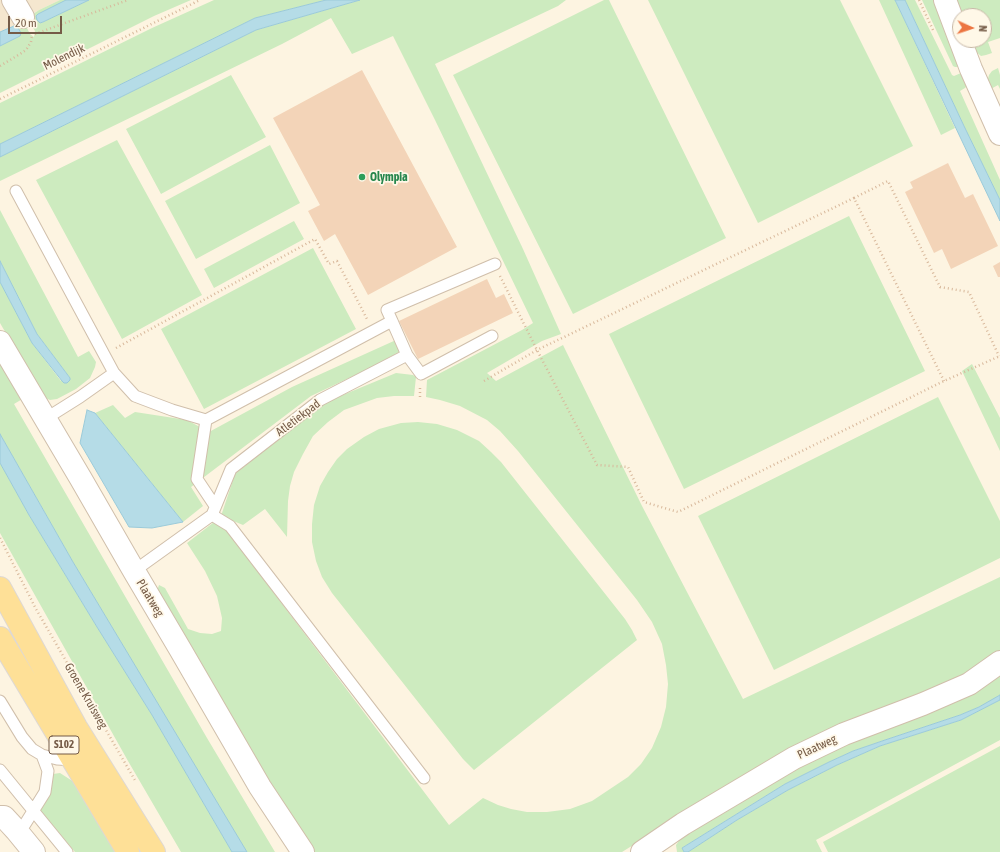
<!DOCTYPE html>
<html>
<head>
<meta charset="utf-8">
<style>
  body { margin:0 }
  #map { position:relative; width:1000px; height:852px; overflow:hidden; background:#fdf4e1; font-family:"Asap Condensed",sans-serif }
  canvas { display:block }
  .north { position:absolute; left:952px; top:8px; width:40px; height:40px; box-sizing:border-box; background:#fff8e8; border:1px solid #c8b9a8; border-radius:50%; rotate:93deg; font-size:11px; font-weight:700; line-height:16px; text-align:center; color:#755b47 }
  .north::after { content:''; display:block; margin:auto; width:14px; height:18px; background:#ec7541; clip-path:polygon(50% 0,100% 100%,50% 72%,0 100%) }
  .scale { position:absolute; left:8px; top:16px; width:54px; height:18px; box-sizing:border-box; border:2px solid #755b47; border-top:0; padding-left:5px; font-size:12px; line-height:14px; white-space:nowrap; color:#755b47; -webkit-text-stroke:3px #fff8e8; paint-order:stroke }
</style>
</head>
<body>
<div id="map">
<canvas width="1000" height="852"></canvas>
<div class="north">N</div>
<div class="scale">20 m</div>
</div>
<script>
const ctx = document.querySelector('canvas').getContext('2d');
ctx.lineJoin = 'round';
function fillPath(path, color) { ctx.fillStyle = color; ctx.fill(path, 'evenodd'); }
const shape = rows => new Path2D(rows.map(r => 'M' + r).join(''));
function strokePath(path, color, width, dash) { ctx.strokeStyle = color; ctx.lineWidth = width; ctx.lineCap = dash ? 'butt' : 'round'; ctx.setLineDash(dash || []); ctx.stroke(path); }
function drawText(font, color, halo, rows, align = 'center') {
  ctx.font = font + ' "Asap Condensed",sans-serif'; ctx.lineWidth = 3.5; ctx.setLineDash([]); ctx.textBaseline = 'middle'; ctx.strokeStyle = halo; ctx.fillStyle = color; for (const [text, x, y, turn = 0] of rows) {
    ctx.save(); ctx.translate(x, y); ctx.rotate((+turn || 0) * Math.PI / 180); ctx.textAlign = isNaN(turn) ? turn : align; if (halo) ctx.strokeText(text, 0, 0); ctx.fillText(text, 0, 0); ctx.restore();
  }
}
fillPath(shape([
  [0,0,60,0,39,10,14,26,0,32]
]), '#f5e7cf');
fillPath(shape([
  [60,0,67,0,38,14,40,23,43,22,89,0,191,0,154,16,0,93,0,46,20,36,20,33,17,26,14,26,23,20,30,34,34,37,35,31,27,18,39,10],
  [214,0,326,0,255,18,0,144,0,103,152,28],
  [360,0,566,0,558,6,435,64,523,249,561,334,542,341,487,373,496,381,563,345,642,506,743,699,1000,577,1000,650,964,675,744,776,622,852,314,852,282,803,157,591,159,585,165,588,188,629,200,633,212,634,221,631,222,618,217,596,205,571,187,543,218,519,449,825,483,798,498,805,511,809,527,812,547,812,570,809,592,801,628,777,641,764,652,748,661,727,666,707,668,684,666,665,662,644,652,622,637,600,518,451,500,431,487,420,460,406,440,400,426,397,427,380,522,330,533,323,435,120,393,36,352,54,331,18,282,44,0,181,0,157,256,30],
  [604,0,609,0,726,238,573,314,453,75],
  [648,0,840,0,913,146,758,223],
  [879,0,895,0,955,128,941,135],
  [905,0,915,0,952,75,954,76,961,73,967,86,965,88,960,91,1000,180,1000,200,964,126],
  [922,0,938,0,959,65,957,67,955,67,953,66],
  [954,0,1000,0,1000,38,988,42,992,53,986,55,981,56,974,50,969,40,984,40,984,16,960,16],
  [998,68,1000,75,1000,89,998,85,989,90,987,82,989,75,992,71],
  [231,75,266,137,161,194,126,129],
  [117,140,202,295,122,339,36,180],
  [270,145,300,203,196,259,165,201],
  [0,210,78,357,89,351,96,362,95,367,90,378,76,389,57,399,50,400,43,397,0,323,0,282,32,343,61,381,70,378,37,334,0,261],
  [849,216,925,371,684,489,609,334],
  [294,221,304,239,214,288,204,269],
  [313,248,356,329,204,409,161,329],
  [396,340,401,351,366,370,311,396,191,487,203,506,183,522,95,413,113,405,125,418,135,412,187,420,209,432,292,387],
  [0,356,24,398,14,404,207,738,275,852,247,852,73,562,0,434],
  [972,364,1000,418,1000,451,962,371],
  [396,373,413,375,416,377,414,396,394,396,377,398,344,410,328,422,313,436,303,454,294,472,290,486,288,501,287,537,265,509,243,525,221,516,235,474,321,404],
  [938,397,1000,521,1000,558,774,670,698,516],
  [418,422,437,424,457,430,479,441,491,452,501,462,625,619,632,630,637,640,474,770,463,759,332,593,322,577,316,561,312,542,312,524,314,505,320,486,328,472,337,459,347,449,364,437,379,429,401,423],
  [0,463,29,515,97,627,152,715,232,852,181,852,128,761,0,533],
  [1000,673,1000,695,993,700,979,707,960,715,885,740,853,751,829,762,785,784,682,848,684,852,677,852,676,845,684,834,798,766],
  [1000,700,1000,740,816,840,822,852,688,852,737,820,788,790,837,765,880,746,961,720,984,708],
  [1000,746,1000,852,828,852,823,842],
  [60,773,74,782,115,852,75,852,40,810,47,796,53,774]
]), '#cdebbf');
const water = shape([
  [66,0,89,0,43,22,40,23,37,20,36,16,38,14,66,0],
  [326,0,360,0,256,30,0,157,0,144,255,18,326,0],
  [895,0,905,0,964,126,1000,200,1000,221,895,0],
  [14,26,17,26,21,33,20,36,0,46,0,32,14,26],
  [0,261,37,334,70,378,70,380,67,383,64,383,62,381,32,343,0,282,0,261],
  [87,410,95,413,183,522,152,528,129,527,80,443,87,410],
  [0,434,73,562,247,852,232,852,152,715,97,627,29,515,0,463,0,434],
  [1000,695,1000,700,996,702,961,720,880,746,837,765,788,790,737,820,688,852,684,852,682,848,785,784,829,762,853,751,885,740,960,715,979,707,1000,695]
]);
fillPath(water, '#b5dce7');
strokePath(water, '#9bcad9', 1);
fillPath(shape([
  [362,70,457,247,368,295,335,234,324,241,308,211,320,205,273,118],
  [948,163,965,198,973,194,998,246,951,269,942,249,934,253,905,192,913,188,910,182],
  [1000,262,1000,277,998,277,993,266],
  [487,279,496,298,504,294,513,313,418,359,399,321]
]), '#f3d4b8');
const lane = shape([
  [16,191,114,373,80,397,45,419],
  [392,321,407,355],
  [114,373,135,396,172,410,206,420],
  [215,506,197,479,206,420,392,321,387,310,495,264],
  [212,515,230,526,424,778],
  [134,571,212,515,231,469,320,400,407,355,421,374,492,336],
  [0,701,22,737,32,749,42,755,57,759,73,760],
  [0,770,67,852],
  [16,830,25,824,45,792,48,771,42,755]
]);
const street = shape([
  [13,0,23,17],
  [945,0,971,69,1000,134],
  [0,342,81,479,134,571,180,649,260,787,303,852],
  [0,817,4,817,16,830,34,852],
  [642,852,683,824,794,758,844,734,923,704,969,684,1000,662]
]);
const primary = shape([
  [0,588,76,727,154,852],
  [0,638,128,852]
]);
strokePath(lane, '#d0bfab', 13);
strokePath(street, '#d0bfab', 24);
strokePath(primary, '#ded8d3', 24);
strokePath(shape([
  [919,0,933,30],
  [35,34,128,0],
  [0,66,20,54,26,50,31,42,32,35,32,33],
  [0,99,200,0],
  [854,198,888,181,940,287,969,292,999,356],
  [500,276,537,350,597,465,628,467,644,502,678,512,944,381,1000,356],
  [116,348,315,239,329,264,337,261,367,319],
  [484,381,537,350,854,198,944,381],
  [420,397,420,387],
  [0,538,36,609,136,782]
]), '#d8b89b', 2.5, [1, 3]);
strokePath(lane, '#fff', 11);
strokePath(street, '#fff', 22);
strokePath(primary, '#fee097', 22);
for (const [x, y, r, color] of [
  [362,177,4,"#2e9e5b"]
]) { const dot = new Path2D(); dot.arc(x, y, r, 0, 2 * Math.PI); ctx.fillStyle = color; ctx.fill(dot); strokePath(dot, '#fff8e8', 1.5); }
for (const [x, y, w] of [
  [64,745,30]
]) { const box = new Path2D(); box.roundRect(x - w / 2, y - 9, w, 18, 3); ctx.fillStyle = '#fff8e8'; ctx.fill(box); strokePath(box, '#755b47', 1); }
drawText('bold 11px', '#755b47', null, [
  ["S102",64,745]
]);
drawText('12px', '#755b47', '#fff8e8', [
  ["Molendijk",64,57,-26],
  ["Atletiekpad",298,418,-37],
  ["Plaatweg",150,598,59],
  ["Groene Kruisweg",86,696,60],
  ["Plaatweg",817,747,-25]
]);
drawText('bold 12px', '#27864d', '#fff8e8', [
  ["Olympia",370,177]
], 'left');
</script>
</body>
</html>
